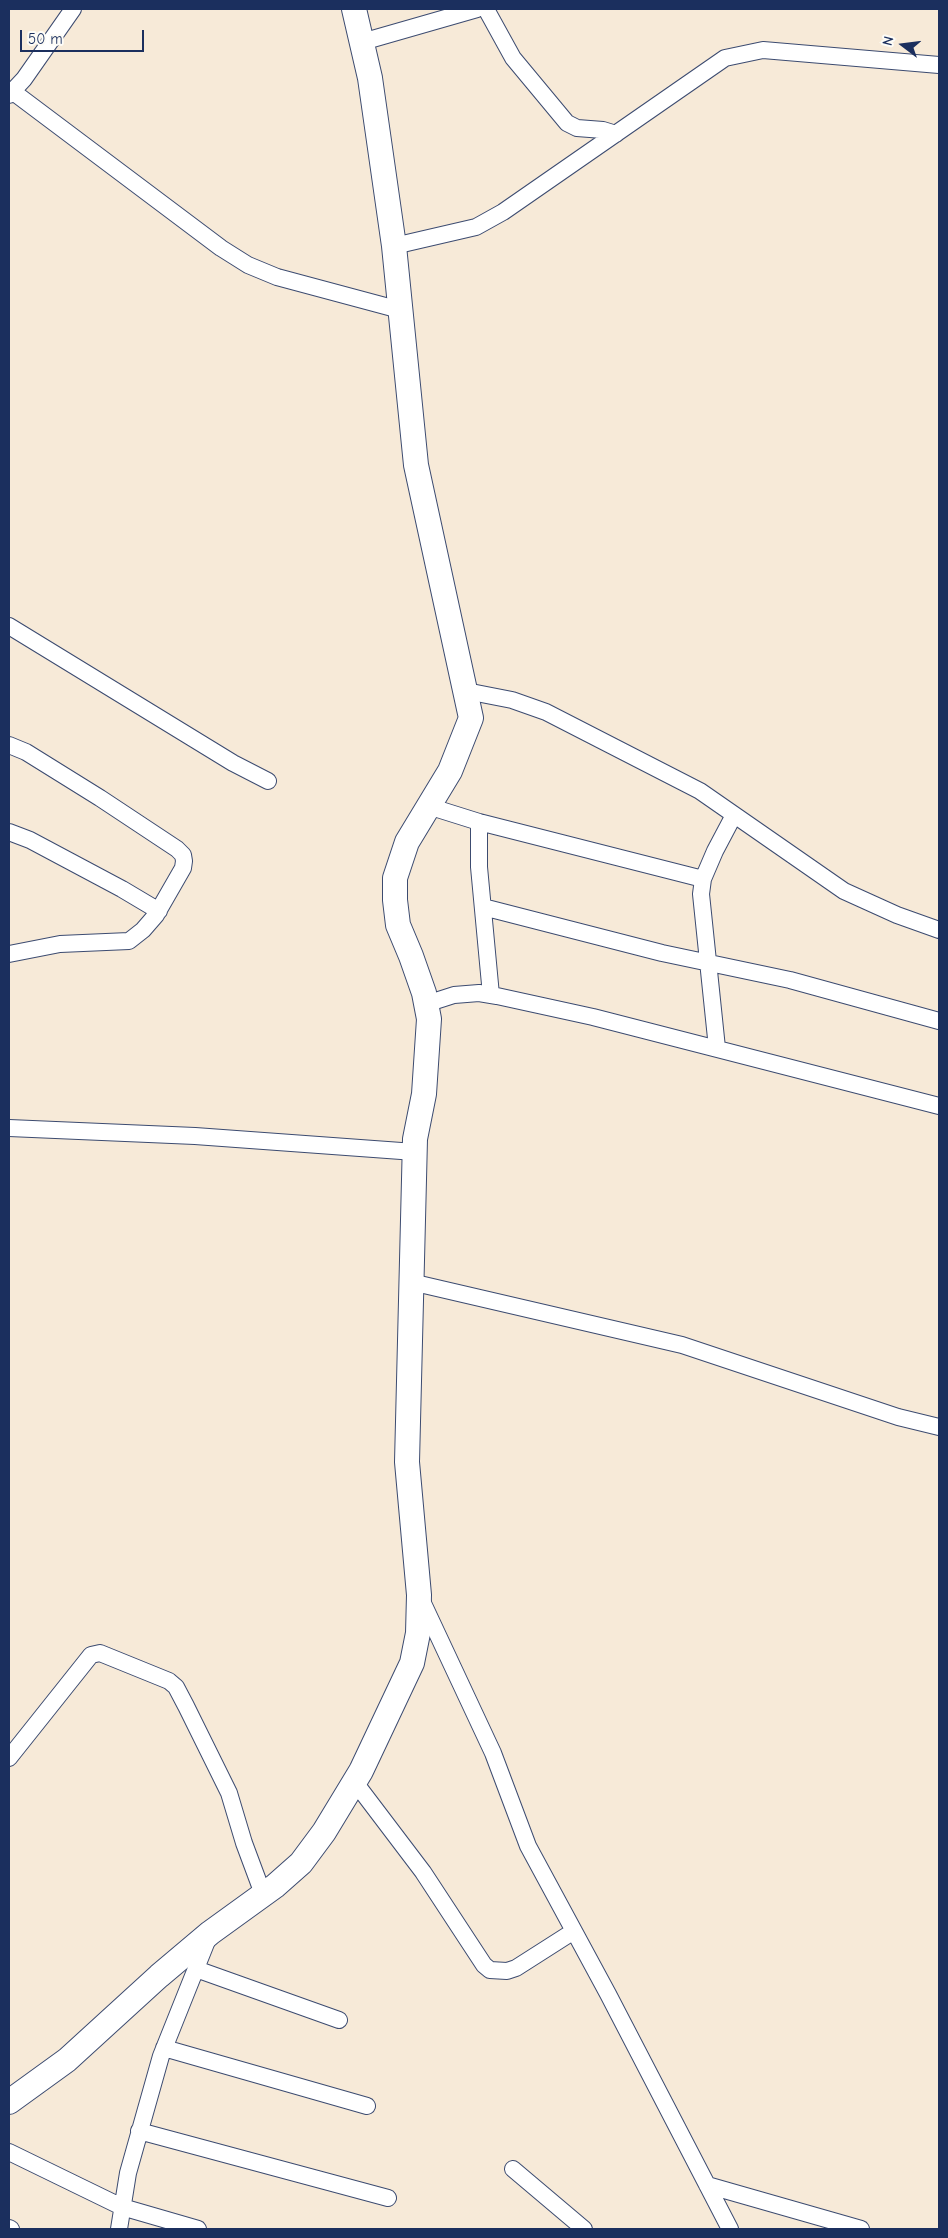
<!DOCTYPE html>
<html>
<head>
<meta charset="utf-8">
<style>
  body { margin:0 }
  #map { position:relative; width:948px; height:2238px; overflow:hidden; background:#f7ead8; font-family:"Comic Neue",sans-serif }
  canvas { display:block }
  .frame { position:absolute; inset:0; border:10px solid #1b2f5e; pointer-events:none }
  .north { position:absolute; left:878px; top:20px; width:50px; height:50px; -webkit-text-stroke:4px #fdfcf7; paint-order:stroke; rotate:285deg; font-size:14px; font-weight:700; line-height:20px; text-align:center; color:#1b2f5e }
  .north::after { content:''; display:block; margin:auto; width:18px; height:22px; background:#1b2f5e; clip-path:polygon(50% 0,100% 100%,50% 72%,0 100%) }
  .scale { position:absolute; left:20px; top:30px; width:124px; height:22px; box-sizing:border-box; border:2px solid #1b2f5e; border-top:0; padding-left:6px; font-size:15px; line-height:18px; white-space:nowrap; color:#1b2f5e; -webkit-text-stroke:4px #fdfcf7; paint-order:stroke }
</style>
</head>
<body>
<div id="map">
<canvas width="948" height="2238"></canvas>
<div class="frame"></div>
<div class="north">N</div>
<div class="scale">50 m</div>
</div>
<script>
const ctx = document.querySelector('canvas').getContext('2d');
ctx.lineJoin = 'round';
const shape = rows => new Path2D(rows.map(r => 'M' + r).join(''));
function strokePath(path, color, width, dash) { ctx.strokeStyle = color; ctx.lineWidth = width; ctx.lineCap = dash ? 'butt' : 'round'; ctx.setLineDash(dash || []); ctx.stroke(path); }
const street = shape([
  [486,9,513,58,567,123,577,128,603,130,616,134],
  [362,42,477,9],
  [12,91,221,248,248,265,277,277,400,310],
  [9,95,24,79,73,9],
  [394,246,476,227,503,212,725,58,763,50,939,65],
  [9,626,233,763,268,781],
  [466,691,512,700,546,712,700,791,844,891,897,915,939,930],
  [9,745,26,752,100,798,177,849,183,855,184,861,183,868,156,915,143,930,129,941,60,944,9,954],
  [428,806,479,822,703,879],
  [479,822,479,867,491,995],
  [9,832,30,840,122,889,159,911],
  [483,907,662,953,790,980,939,1021],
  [426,1004,454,995,479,993,497,996,593,1017,939,1106],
  [717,1048,701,894,703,879,715,851,734,815],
  [9,1128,195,1136,415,1152],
  [411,1282,682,1345,898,1417,939,1427],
  [421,1599,493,1753,528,1846,608,1994,730,2229],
  [9,1758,91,1655,100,1653,169,1681,176,1687,186,1706,229,1793,244,1843,263,1894],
  [354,1781,423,1872,484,1965,490,1970,507,1971,516,1968,574,1931],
  [196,1969,339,2020],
  [164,2048,367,2106],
  [139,2131,388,2198],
  [9,2152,122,2207,198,2229],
  [513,2169,584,2229],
  [707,2185,861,2229],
  [9,2228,11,2229],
  [119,2229,128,2173,161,2056,209,1936]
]);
const secondary = shape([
  [9,2102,67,2060,159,1976,210,1933,275,1886,301,1863,324,1832,361,1771,412,1663,418,1633,419,1595,407,1462,415,1139,424,1094,429,1019,424,993,411,956,398,925,395,900,395,878,407,842,450,771,471,718,416,465,394,246,370,78,354,9]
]);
strokePath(street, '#3c4b70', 18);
strokePath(secondary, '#3c4b70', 26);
strokePath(street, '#fff', 16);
strokePath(secondary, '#fff', 24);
</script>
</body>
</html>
